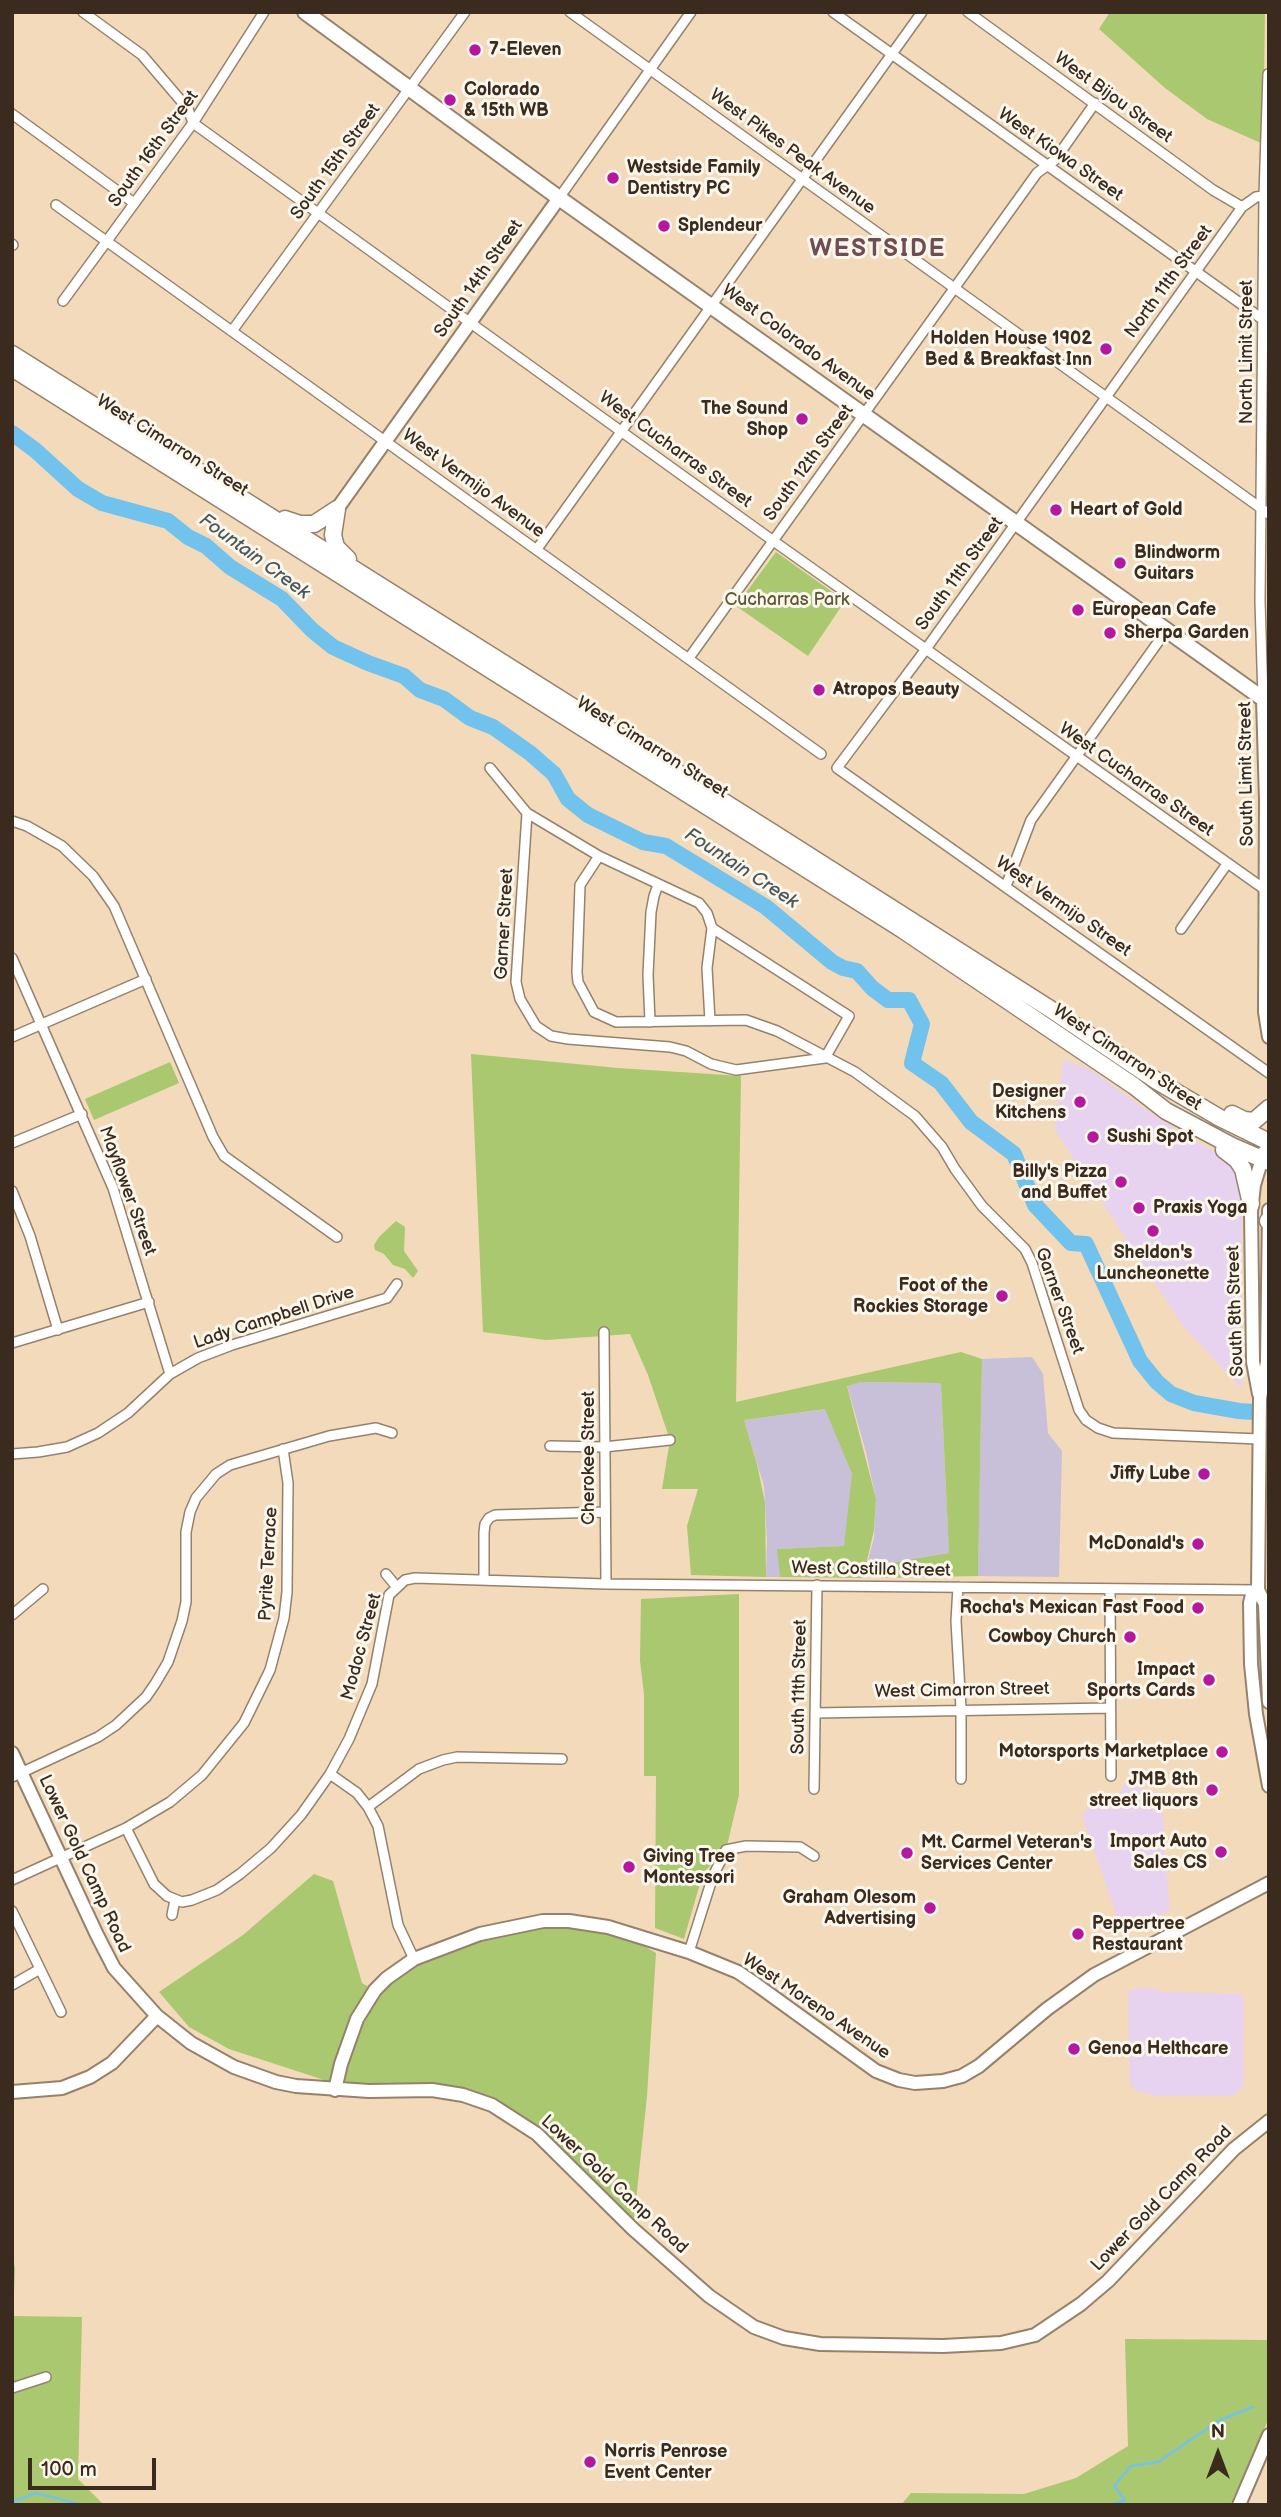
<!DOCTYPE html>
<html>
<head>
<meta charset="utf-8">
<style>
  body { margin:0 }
  #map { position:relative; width:1281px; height:2517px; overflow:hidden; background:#f2daba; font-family:"Balsamiq Sans",sans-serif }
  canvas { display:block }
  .frame { position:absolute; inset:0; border:14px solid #3b2a1e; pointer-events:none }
  .north { position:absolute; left:1183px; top:2419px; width:70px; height:70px; -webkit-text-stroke:5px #fbf7ec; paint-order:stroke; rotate:0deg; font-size:19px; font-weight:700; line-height:28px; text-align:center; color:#3b2a1e }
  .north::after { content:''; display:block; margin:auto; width:24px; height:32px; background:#3b2a1e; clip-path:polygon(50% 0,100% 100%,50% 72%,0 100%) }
  .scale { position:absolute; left:28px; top:2458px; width:128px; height:32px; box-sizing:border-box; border:4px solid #3b2a1e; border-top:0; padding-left:9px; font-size:21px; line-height:24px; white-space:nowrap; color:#3b2a1e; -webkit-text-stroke:5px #fbf7ec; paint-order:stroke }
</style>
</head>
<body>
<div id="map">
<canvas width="1281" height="2517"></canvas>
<div class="frame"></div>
<div class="north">N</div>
<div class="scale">100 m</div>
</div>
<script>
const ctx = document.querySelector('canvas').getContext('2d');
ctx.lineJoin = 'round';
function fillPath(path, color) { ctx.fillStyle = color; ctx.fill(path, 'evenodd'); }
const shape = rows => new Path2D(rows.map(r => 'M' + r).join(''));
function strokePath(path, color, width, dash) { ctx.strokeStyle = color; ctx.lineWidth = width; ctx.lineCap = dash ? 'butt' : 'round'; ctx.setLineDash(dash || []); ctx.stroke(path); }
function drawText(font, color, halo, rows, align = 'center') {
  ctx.font = font + ' "Balsamiq Sans",sans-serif'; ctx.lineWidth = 6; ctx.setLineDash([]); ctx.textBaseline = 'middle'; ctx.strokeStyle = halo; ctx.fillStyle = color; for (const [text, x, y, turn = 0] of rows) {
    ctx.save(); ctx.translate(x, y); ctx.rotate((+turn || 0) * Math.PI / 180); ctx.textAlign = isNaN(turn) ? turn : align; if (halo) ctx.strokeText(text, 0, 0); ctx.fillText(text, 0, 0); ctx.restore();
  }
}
fillPath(shape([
  [1063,1060,1089,1069,1158,1118,1208,1148,1228,1162,1239,1180,1242,1196,1242,1389,1183,1326,1055,1130],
  [1126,1783,1157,1793,1164,1824,1164,1845,1170,1910,1140,1925,1119,1923,1082,1815,1100,1796,1117,1796],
  [1139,1988,1150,1988,1163,1992,1242,1994,1244,2007,1243,2087,1233,2096,1156,2096,1136,2091,1130,2084,1128,1991]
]), '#e7d2ef');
fillPath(shape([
  [1032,1357,1043,1374,1048,1433,1062,1451,1059,1577,978,1576,982,1359],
  [861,1382,941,1383,949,1553,889,1563,863,1578,874,1538,876,1499,866,1452,847,1385],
  [826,1409,852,1474,852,1493,844,1546,778,1549,780,1577,766,1577,767,1541,764,1486,744,1420]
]), '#c8bfd8');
fillPath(shape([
  [1110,12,1265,12,1263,144,1207,119,1165,88,1099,29],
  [776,552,845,601,808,656,736,606],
  [471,1054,618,1068,741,1076,736,1402,961,1352,982,1359,978,1576,881,1578,878,1569,889,1563,949,1553,941,1383,861,1382,847,1386,876,1499,874,1530,863,1578,780,1577,777,1549,844,1546,852,1474,825,1409,744,1420,757,1464,765,1503,766,1577,691,1575,687,1526,698,1489,662,1489,670,1440,648,1375,630,1334,546,1340,483,1332],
  [170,1062,179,1083,94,1120,85,1099],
  [396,1221,405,1227,404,1251,418,1271,413,1278,405,1269,393,1265,384,1254,375,1250,374,1245,379,1237],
  [739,1594,739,1795,726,1850,703,1873,684,1939,655,1928,656,1776,644,1776,644,1694,640,1661,641,1599],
  [314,1874,333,1881,362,1983,374,1990,399,1969,523,1924,614,1928,656,1953,647,2096,633,2229,506,2111,449,2092,355,2090,229,2049,189,2027,159,1992,243,1935],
  [12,2250,15,2269,13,2316,82,2317,78,2479,104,2505,12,2505],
  [1125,2339,1269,2340,1269,2418,1230,2505,901,2505,911,2493,1024,2494,1076,2478,1128,2446]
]), '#a9c86f');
strokePath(shape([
  [12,2502,36,2493,83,2505],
  [1111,2505,1125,2500,1114,2486,1131,2466,1158,2462,1220,2420,1253,2407]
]), '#71c2ec', 2.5);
strokePath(shape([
  [12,433,35,450,78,489,102,503,168,521,188,537,206,546,230,567,282,599,312,630,333,647,368,663,404,676,420,690,444,699,470,718,493,727,530,753,554,774,568,799,588,815,643,842,666,846,766,907,832,962,843,968,857,971,872,988,888,1000,909,1000,922,1024,912,1063,941,1083,971,1122,1014,1154,1035,1205,1071,1243,1086,1244,1140,1361,1157,1382,1171,1394,1194,1403,1239,1411,1269,1413]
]), '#71c2ec', 16);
const street = shape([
  [83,12,142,55,188,109,193,123,772,540,1267,891],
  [570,12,1269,514],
  [833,12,1265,321],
  [968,12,1213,190,1242,207],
  [12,114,134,203],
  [1269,195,1256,197,1242,207,926,649,837,768,1269,1073],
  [559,198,691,12],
  [56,205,821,754],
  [12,244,13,245],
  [63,301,193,123,264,12],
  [232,331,465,12],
  [537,549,922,12],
  [689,658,1037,173,1055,160,1095,103],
  [1263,699,1260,601,1264,195,1268,74],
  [490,768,527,813,599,856,699,903,707,913,712,928,849,1016,825,1058],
  [527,813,516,982,520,999,536,1026,551,1036,568,1039,670,1047,686,1051,711,1064,736,1070,825,1058],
  [12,821,27,826,62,846,93,876,114,906,213,1137,224,1156,337,1237],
  [599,856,580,885,577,972,578,982,594,1012,616,1022,746,1020,777,1031,855,1072,915,1116,942,1147,955,1169,982,1206,1025,1249,1032,1263,1079,1410,1086,1420,1098,1428,1113,1433,1259,1439],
  [1006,886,1031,820,1166,631],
  [1181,929,1227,864],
  [12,958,113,1188,170,1374],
  [710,1021,707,968,712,928],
  [650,1022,648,975,651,912,654,896,658,885],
  [12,1037,146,979],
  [12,1143,82,1114],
  [12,1191,30,1236,58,1330],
  [604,1332,606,1584],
  [12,1343,149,1302],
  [550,1446,604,1447,670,1440],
  [12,1454,38,1452,67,1447,98,1433,128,1413,170,1374,198,1358,232,1345,387,1298,397,1284],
  [386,1574,396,1586],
  [484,1579,484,1533,485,1524,489,1518,495,1515,605,1512],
  [958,1587,956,1621,961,1709,961,1779],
  [1110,1589,1111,1776],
  [12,1615,43,1589],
  [815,1713,1110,1708],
  [330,1774,357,1793,368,1807,378,1826,398,1925,414,1959],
  [12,1777,98,1737,116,1725,146,1697,155,1684,168,1662,182,1621,186,1602,186,1532,190,1512,196,1498,216,1474,230,1465,329,1436,376,1428,392,1433],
  [814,1789,817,1585],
  [368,1807,419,1769,443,1760,457,1757,562,1759],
  [126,1828,154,1884,167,1896,182,1902,192,1900,217,1890,240,1874,271,1848,301,1815,330,1774,349,1739,372,1684,389,1595,405,1580,415,1578,606,1584,1258,1590],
  [12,1880,126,1828,170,1802,202,1775,244,1723,270,1670,284,1618,287,1592,288,1483,283,1449],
  [12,1911,61,2012],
  [172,1915,175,1900],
  [689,1952,713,1876,726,1850,746,1846,800,1847,814,1856],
  [12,1985,40,1969],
  [12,2388,46,2377]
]);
const secondary = shape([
  [337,509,559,198],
  [1263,699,1266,800,1265,1012,1269,1037],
  [1269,1210,1267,1362,1260,1398,1258,1590,1265,1604,1269,1702],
  [1259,1394,1253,1362,1251,1212,1254,1185,1264,1152],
  [1258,1590,1252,1595,1250,1603,1251,1664,1256,1714,1269,1786],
  [12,1753,97,1935,114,1968,157,2016,191,2043,234,2067,276,2082,296,2086,369,2091,432,2090,463,2095,492,2105,537,2134,633,2229,709,2296,754,2327,784,2338,820,2344,943,2346,1001,2343,1035,2335,1081,2304,1108,2281,1234,2149,1269,2121],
  [335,2090,341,2064,357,2019,375,1990,387,1978,414,1959,480,1934,543,1921,569,1921,608,1927,689,1952,738,1972,757,1985,876,2071,899,2080,915,2083,943,2081,962,2076,979,2066,1047,2009,1094,1975,1269,1883],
  [12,2092,62,2088,90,2077,112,2063,157,2016],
  [1239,2505,1269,2435]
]);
const primary = shape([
  [305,12,559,198,1269,703]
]);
const highway = shape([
  [12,354,775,834,1055,1012,1157,1081,1220,1118,1269,1142],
  [12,368,903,930,1134,1086,1166,1111,1232,1146,1269,1162],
  [337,509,333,535,336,547,348,559],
  [285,519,300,524,314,524,337,509],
  [1232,1114,1244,1120,1254,1121,1269,1108],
  [1224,1150,1237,1160,1243,1169,1251,1204],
  [1268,1221,1269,1220]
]);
strokePath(street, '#96826c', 12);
strokePath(secondary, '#96826c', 16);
strokePath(primary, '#96826c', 18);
strokePath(highway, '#96826c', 19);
strokePath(street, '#fff', 9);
strokePath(secondary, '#fff', 12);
strokePath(primary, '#fff', 14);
strokePath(highway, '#fff', 16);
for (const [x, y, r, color] of [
  [475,50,7,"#b5179e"],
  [450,100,7,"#b5179e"],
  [613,178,7,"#b5179e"],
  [664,226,7,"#b5179e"],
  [1106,349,7,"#b5179e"],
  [802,419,7,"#b5179e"],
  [1056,510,7,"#b5179e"],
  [1120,563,7,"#b5179e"],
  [1078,610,7,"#b5179e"],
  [1110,633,7,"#b5179e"],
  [819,690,7,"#b5179e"],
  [1080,1102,7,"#b5179e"],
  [1093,1137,7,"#b5179e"],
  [1121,1182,7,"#b5179e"],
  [1139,1208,7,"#b5179e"],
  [1153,1231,7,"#b5179e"],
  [1002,1296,7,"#b5179e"],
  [1204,1474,7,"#b5179e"],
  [1198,1544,7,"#b5179e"],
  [1198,1608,7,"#b5179e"],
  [1130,1637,7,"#b5179e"],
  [1209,1680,7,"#b5179e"],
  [1222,1752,7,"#b5179e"],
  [1212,1790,7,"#b5179e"],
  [1221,1852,7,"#b5179e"],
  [907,1853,7,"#b5179e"],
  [629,1867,7,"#b5179e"],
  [930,1908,7,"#b5179e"],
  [1078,1934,7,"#b5179e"],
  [1074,2049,7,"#b5179e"],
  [590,2462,7,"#b5179e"]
]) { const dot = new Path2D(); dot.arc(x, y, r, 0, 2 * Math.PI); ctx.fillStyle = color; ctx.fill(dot); strokePath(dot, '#fbf7ec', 2.5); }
drawText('bold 18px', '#3b2a1e', '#fbf7ec', [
  ["7-Eleven",489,50],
  ["Colorado",464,90],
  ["& 15th WB",464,111],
  ["Westside Family",627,168],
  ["Dentistry PC",627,189],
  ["Splendeur",678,226],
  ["Holden House 1902",1092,339,"right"],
  ["Bed & Breakfast Inn",1092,360,"right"],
  ["The Sound",788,409,"right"],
  ["Shop",788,430,"right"],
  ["Heart of Gold",1070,510],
  ["Blindworm",1134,553],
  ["Guitars",1134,574],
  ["European Cafe",1092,610],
  ["Sherpa Garden",1124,633],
  ["Atropos Beauty",833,690],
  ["Designer",1066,1092,"right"],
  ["Kitchens",1066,1113,"right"],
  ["Sushi Spot",1107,1137],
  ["Billy's Pizza",1107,1172,"right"],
  ["and Buffet",1107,1193,"right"],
  ["Praxis Yoga",1153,1208],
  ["Sheldon's",1153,1253,"center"],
  ["Luncheonette",1153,1274,"center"],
  ["Foot of the",988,1286,"right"],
  ["Rockies Storage",988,1307,"right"],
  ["Jiffy Lube",1190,1474,"right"],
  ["McDonald's",1184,1544,"right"],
  ["Rocha's Mexican Fast Food",1184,1608,"right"],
  ["Cowboy Church",1116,1637,"right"],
  ["Impact",1195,1670,"right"],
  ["Sports Cards",1195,1691,"right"],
  ["Motorsports Marketplace",1208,1752,"right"],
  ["JMB 8th",1198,1780,"right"],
  ["street liquors",1198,1801,"right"],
  ["Import Auto",1207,1842,"right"],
  ["Sales CS",1207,1863,"right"],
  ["Mt. Carmel Veteran's",921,1843],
  ["Services Center",921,1864],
  ["Giving Tree",643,1857],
  ["Montessori",643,1878],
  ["Graham Olesom",916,1898,"right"],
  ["Advertising",916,1919,"right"],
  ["Peppertree",1092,1924],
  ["Restaurant",1092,1945],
  ["Genoa Helthcare",1088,2049],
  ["Norris Penrose",604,2452],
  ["Event Center",604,2473]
], 'left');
drawText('18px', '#3b2a1e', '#fbf7ec', [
  ["West Bijou Street",1113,98,36],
  ["South 16th Street",154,149,-54],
  ["West Pikes Peak Avenue",792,152,36],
  ["West Kiowa Street",1060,155,35],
  ["South 15th Street",336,162,-54],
  ["South 14th Street",479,279,-55],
  ["North 11th Street",1169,282,-54],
  ["West Colorado Avenue",798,343,36],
  ["North Limit Street",1247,352,-90],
  ["West Cimarron Street",172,446,32],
  ["West Cucharras Street",675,450,36],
  ["South 12th Street",809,463,-54],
  ["West Vermijo Avenue",473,484,36],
  ["South 11th Street",960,574,-54],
  ["West Cimarron Street",652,748,32],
  ["South Limit Street",1247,774,-91],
  ["West Cucharras Street",1136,780,35],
  ["West Vermijo Street",1063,907,35],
  ["Garner Street",505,924,-87],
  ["West Cimarron Street",1127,1058,34],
  ["Mayflower Street",127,1191,70],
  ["Garner Street",1059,1301,70],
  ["South 8th Street",1236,1311,-92],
  ["Lady Campbell Drive",274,1318,-18],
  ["Cherokee Street",589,1458,-90],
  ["Pyrite Terrace",269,1564,-87],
  ["West Costilla Street",871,1570,1],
  ["Modoc Street",362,1647,-75],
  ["South 11th Street",800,1687,-89],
  ["West Cimarron Street",962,1691,-1],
  ["Lower Gold Camp Road",84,1864,65],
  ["West Moreno Avenue",816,2007,34],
  ["Lower Gold Camp Road",614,2185,43],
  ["Lower Gold Camp Road",1162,2199,-46]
]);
drawText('18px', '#5c5936', '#fbf7ec', [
  ["Cucharras Park",787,600]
]);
drawText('italic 19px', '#4b585c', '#fbf7ec', [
  ["Fountain Creek",254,557,36],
  ["Fountain Creek",741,869,33]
]);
ctx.letterSpacing = '2px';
drawText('bold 24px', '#704d52', '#fbf7ec', [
  ["WESTSIDE",878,250]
]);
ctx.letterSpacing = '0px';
</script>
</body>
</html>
